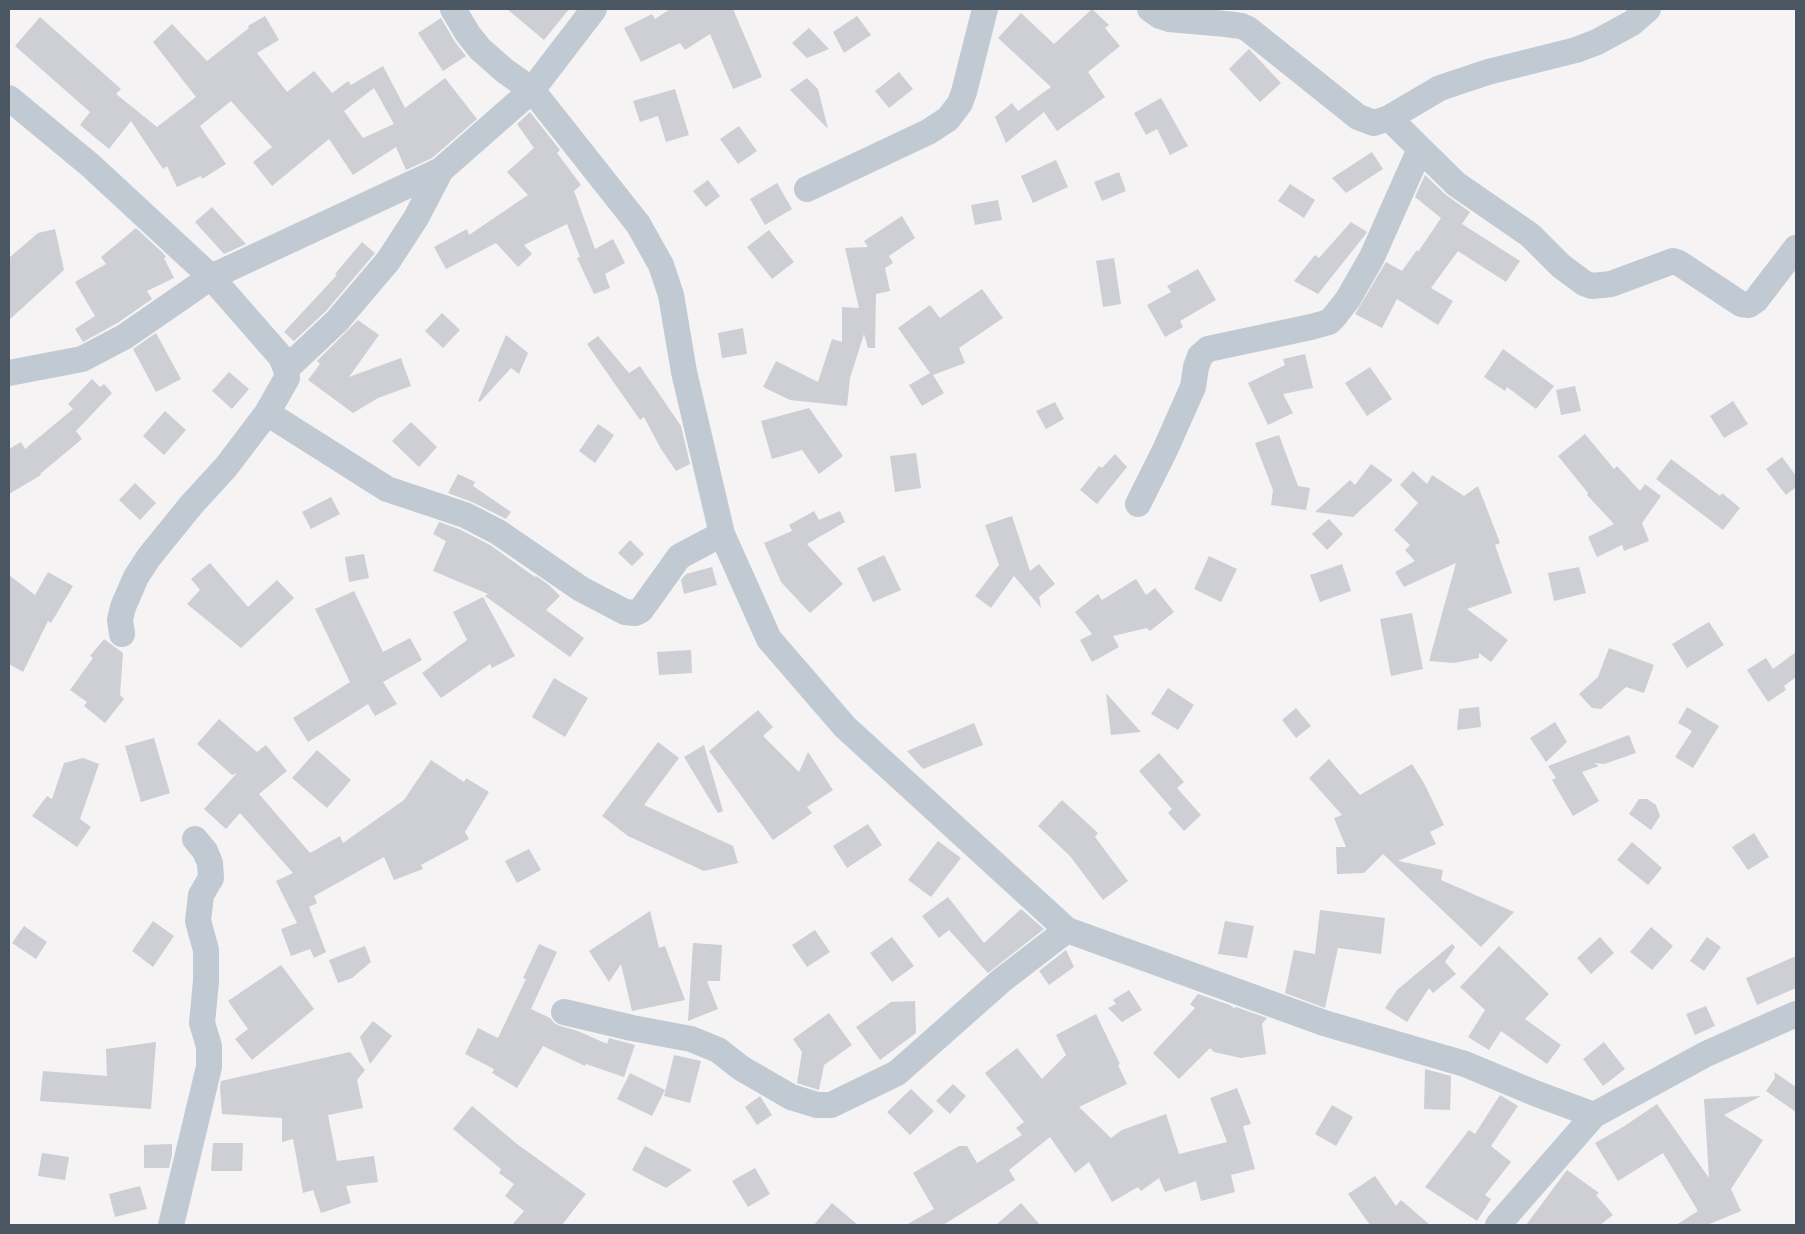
<!DOCTYPE html>
<html>
<head>
<meta charset="utf-8">
<style>
  body { margin:0 }
  #map { position:relative; width:1805px; height:1234px; overflow:hidden; background:#f5f3f3; font-family:"Exo 2",sans-serif }
  canvas { display:block }
  .frame { position:absolute; inset:0; border:10px solid #4a5661; pointer-events:none }
</style>
</head>
<body>
<div id="map">
<canvas width="1805" height="1234"></canvas>
<div class="frame"></div>
</div>
<script>
const ctx = document.querySelector('canvas').getContext('2d');
ctx.lineJoin = 'round';
function fillPath(path, color) { ctx.fillStyle = color; ctx.fill(path, 'evenodd'); }
const shape = rows => new Path2D(rows.map(r => 'M' + r).join(''));
function strokePath(path, color, width, dash) { ctx.strokeStyle = color; ctx.lineWidth = width; ctx.lineCap = dash ? 'butt' : 'round'; ctx.setLineDash(dash || []); ctx.stroke(path); }
fillPath(shape([
  [507,9,569,9,544,40],
  [670,9,733,9,762,77,733,89,710,34,685,50,680,43,641,62,624,28,652,14,655,19],
  [1092,9,1109,25,1105,28,1120,46,1088,72,1105,97,1057,131,1044,112,1006,143,995,117,1012,103,1018,111,1051,87,998,38,1021,13,1054,44],
  [265,16,279,40,257,53,287,92,314,71,332,93,348,81,351,85,383,66,405,108,445,78,477,119,432,158,406,170,396,147,353,175,329,139,272,186,253,162,272,147,231,101,200,126,226,164,202,179,201,176,177,187,167,166,163,169,131,121,109,149,80,125,90,112,15,46,40,17,121,89,116,94,157,127,196,97,153,42,172,24,207,61,249,28,248,26],
  [374,88,394,124,363,138,344,111],
  [857,16,871,35,844,53,833,32],
  [441,18,455,42,466,56,443,71,418,33],
  [809,28,829,49,807,58,792,43],
  [1249,49,1281,83,1260,102,1229,69],
  [899,72,913,89,889,108,875,91],
  [807,78,818,89,828,129,790,90],
  [675,89,689,135,666,142,658,116,640,122,633,101],
  [1161,98,1188,146,1170,155,1157,129,1146,135,1134,113],
  [530,112,560,150,557,153,581,185,574,191,595,249,613,239,625,263,605,274,610,288,594,294,577,258,580,257,567,224,524,245,532,254,518,267,496,243,446,269,434,247,467,229,469,235,528,195,507,172,534,148,517,124],
  [739,126,757,151,738,164,720,139],
  [1372,152,1383,169,1346,193,1332,178],
  [1056,160,1068,187,1033,203,1021,176],
  [1119,172,1126,191,1102,201,1094,182],
  [1425,175,1446,195,1470,212,1462,224,1520,261,1506,282,1458,251,1431,288,1453,301,1438,325,1397,299,1382,328,1355,314,1386,262,1402,271,1417,250,1418,252,1441,218,1415,197],
  [708,180,720,196,706,207,693,191],
  [777,183,792,209,765,225,750,199],
  [1290,184,1315,200,1304,218,1278,201],
  [998,200,1002,220,975,225,971,205],
  [212,207,246,244,224,254,195,222],
  [902,216,915,238,889,256,893,263,885,268,890,291,876,294,875,348,868,348,864,334,850,378,847,406,790,400,763,387,776,361,818,382,832,339,842,342,842,307,859,308,845,248,868,247,864,241],
  [1351,222,1367,232,1365,235,1318,294,1294,281,1315,255,1319,258],
  [136,228,164,254,166,257,164,258,174,278,147,291,152,299,119,322,83,342,75,329,95,316,75,282,106,264,101,257],
  [55,229,64,270,9,320,9,258,38,233],
  [769,230,794,262,772,279,747,247],
  [362,242,375,253,326,311,294,341,284,332,337,275,335,274],
  [1114,258,1121,304,1103,307,1096,261],
  [1198,269,1216,300,1180,321,1183,327,1165,337,1147,305,1171,292,1167,286],
  [982,289,1003,318,959,348,965,363,933,375,944,393,922,406,909,385,930,373,898,328,930,305,940,318],
  [442,313,460,330,443,348,425,331],
  [358,320,379,335,349,377,401,358,411,386,378,398,353,413,308,380,320,364,317,361],
  [743,328,747,354,722,358,718,333],
  [156,333,181,379,156,392,133,349],
  [506,335,528,353,519,374,511,368,480,402,478,401],
  [598,336,629,373,640,366,681,426,690,464,676,471,661,449,644,417,640,420,587,344],
  [1503,349,1554,386,1536,409,1507,387,1505,391,1484,377],
  [1305,354,1313,388,1283,394,1293,413,1268,425,1248,383,1285,365,1283,359],
  [1370,367,1392,399,1367,416,1345,383],
  [229,372,249,389,232,409,212,391],
  [92,379,100,387,104,384,112,393,76,431,82,439,40,474,41,475,9,494,9,449,21,442,25,449,73,409,68,404],
  [1575,386,1581,411,1561,415,1556,390],
  [1733,401,1748,424,1724,438,1710,416],
  [1055,402,1064,419,1046,429,1036,411],
  [809,408,843,456,819,474,802,450,772,459,761,421],
  [165,411,186,430,164,455,143,436],
  [411,422,437,447,419,467,392,441],
  [598,424,614,435,595,463,579,451],
  [1585,434,1614,469,1617,466,1640,491,1645,484,1661,496,1642,523,1649,541,1624,551,1622,545,1597,557,1588,537,1614,524,1587,495,1588,493,1558,456],
  [1279,435,1298,486,1310,488,1306,510,1271,505,1273,490,1255,443],
  [916,453,921,488,895,492,890,456],
  [1115,454,1127,467,1097,504,1080,490,1099,466,1102,468],
  [1782,457,1796,476,1796,487,1786,495,1766,469],
  [1671,459,1720,496,1722,493,1740,508,1723,530,1656,479],
  [1371,464,1393,480,1353,517,1315,512,1350,480,1355,485],
  [1413,471,1427,484,1432,475,1464,496,1478,486,1500,543,1495,545,1512,593,1467,609,1508,640,1491,662,1479,653,1479,658,1454,663,1429,661,1456,563,1404,587,1395,572,1415,561,1405,550,1410,545,1394,530,1418,503,1400,485],
  [458,474,475,482,473,486,511,512,506,519,472,502,448,493],
  [135,483,156,503,140,520,119,500],
  [331,497,340,514,311,529,302,512],
  [814,511,819,520,840,511,845,522,807,544,843,584,810,613,781,582,764,543,792,531,789,525],
  [1012,516,1030,571,1039,564,1055,584,1039,597,1041,608,1014,576,991,608,975,596,999,565,985,525],
  [1329,519,1343,534,1327,550,1312,534],
  [439,522,459,529,490,545,535,577,536,576,549,585,560,596,546,610,584,638,570,657,485,596,488,594,433,571,446,541,433,534],
  [630,540,644,554,632,566,618,553],
  [364,554,369,578,349,582,345,557],
  [884,555,901,590,873,602,857,568],
  [1209,556,1237,569,1221,602,1194,589],
  [210,563,248,607,277,580,294,598,241,648,187,604,200,590,191,579],
  [1342,564,1351,591,1320,602,1310,575],
  [712,567,717,585,684,594,681,580,686,574],
  [1579,567,1586,593,1554,601,1548,573],
  [48,572,73,586,51,623,48,621,23,672,9,664,9,575,35,595],
  [1136,579,1146,595,1155,588,1174,612,1150,631,1147,628,1113,636,1119,647,1092,662,1080,640,1092,634,1075,612,1098,594,1102,600],
  [354,591,383,652,410,638,422,660,383,682,397,704,375,716,368,704,308,742,293,718,350,682,315,609],
  [483,597,515,656,492,668,490,664,441,698,422,673,467,640,453,612],
  [1412,613,1423,669,1391,676,1380,619],
  [1709,622,1724,645,1687,668,1672,644],
  [104,639,123,653,120,695,124,699,105,723,84,706,87,702,70,690,93,658,90,656],
  [1609,648,1654,665,1644,693,1626,687,1601,709,1592,708,1579,694,1598,677],
  [691,650,692,673,659,675,657,652],
  [1796,652,1796,677,1784,686,1786,690,1768,702,1747,670,1766,658,1773,669],
  [554,678,588,698,565,737,532,717],
  [1168,688,1194,705,1178,730,1151,714],
  [1106,693,1141,732,1111,735],
  [1479,707,1481,727,1457,730,1459,709],
  [1687,707,1719,726,1693,768,1675,757,1692,731,1678,723],
  [1296,708,1311,726,1296,738,1282,720],
  [758,710,773,727,763,736,799,772,808,752,833,790,807,807,812,813,773,840,709,751],
  [219,719,257,752,266,745,287,771,259,794,310,853,340,836,343,843,404,800,431,760,464,782,466,778,489,792,465,832,469,839,421,865,423,869,394,880,384,857,314,896,317,903,309,907,326,952,314,958,310,949,291,956,281,929,297,923,276,881,293,873,240,813,226,829,204,809,237,773,232,775,197,744],
  [1555,722,1567,742,1546,762,1530,738],
  [974,723,983,745,923,769,907,751],
  [1629,735,1636,753,1604,764,1594,763,1599,766,1582,772,1599,801,1573,816,1552,780,1556,778,1548,766],
  [154,738,170,793,141,802,125,746],
  [658,742,679,758,644,805,733,846,738,863,704,871,628,836,602,816],
  [704,745,723,811,718,813,684,757],
  [317,750,351,780,327,808,292,778],
  [1159,753,1184,782,1177,788,1201,815,1184,831,1168,813,1172,809,1139,771],
  [83,758,99,764,80,819,91,827,77,847,32,816,47,796,52,799,64,763],
  [1329,759,1360,795,1412,764,1425,785,1444,825,1430,832,1436,844,1398,861,1443,870,1441,880,1514,912,1481,947,1383,854,1364,873,1337,874,1336,847,1346,847,1334,818,1342,815,1309,778],
  [1639,799,1647,799,1656,805,1660,816,1651,830,1629,814],
  [1062,800,1098,833,1095,837,1128,881,1103,900,1070,856,1038,826],
  [868,824,882,845,847,868,833,846],
  [1754,833,1769,857,1748,870,1732,847],
  [938,841,961,858,931,897,908,880],
  [1632,842,1662,868,1648,885,1617,860],
  [529,849,541,870,517,883,505,861],
  [948,897,984,943,1021,909,1044,929,988,973,949,930,939,938,922,916],
  [1320,910,1385,918,1381,954,1338,948,1325,1008,1285,993,1294,950,1315,954],
  [650,911,659,948,665,946,685,1000,632,1011,621,964,609,982,589,951],
  [153,921,174,936,153,967,132,951],
  [1225,921,1254,926,1247,958,1218,954],
  [24,926,47,942,36,959,12,943],
  [1651,927,1673,946,1652,970,1630,952],
  [815,930,830,952,807,967,792,945],
  [892,937,914,966,892,982,870,953],
  [1600,937,1614,953,1591,974,1577,958],
  [1707,937,1721,947,1704,971,1690,961],
  [693,943,722,945,720,981,707,981,718,1009,688,1021],
  [539,944,557,952,531,1009,550,1018,554,1023,560,1026,578,1031,607,1044,609,1038,635,1045,624,1077,586,1064,585,1066,543,1046,517,1088,492,1073,494,1069,465,1054,478,1028,498,1038,526,979,523,978],
  [1452,944,1455,947,1445,962,1456,974,1433,993,1429,988,1407,1022,1385,1008,1397,990],
  [365,946,371,962,352,978,338,983,329,960],
  [1499,946,1549,994,1525,1019,1561,1045,1547,1064,1501,1031,1489,1050,1468,1037,1485,1010,1460,987],
  [1066,950,1074,967,1049,985,1039,971],
  [1796,956,1796,988,1757,1005,1746,978],
  [281,965,314,1009,252,1060,235,1039,248,1029,228,1001],
  [1129,990,1142,1010,1122,1022,1108,1008,1116,1004,1113,1000],
  [1198,994,1230,1005,1234,1008,1236,1007,1267,1018,1262,1024,1266,1054,1241,1058,1214,1052,1210,1048,1179,1079,1153,1053,1195,1008,1190,1004],
  [915,1001,916,1033,880,1060,856,1027,891,1002],
  [1706,1006,1715,1026,1695,1035,1686,1014],
  [829,1013,852,1045,824,1065,819,1090,797,1083,802,1052,793,1039],
  [1096,1014,1120,1064,1118,1065,1127,1084,1079,1107,1111,1138,1122,1130,1166,1114,1179,1154,1227,1142,1210,1098,1237,1088,1251,1124,1243,1126,1255,1169,1231,1175,1235,1192,1201,1201,1196,1181,1165,1192,1159,1178,1141,1191,1138,1187,1112,1202,1089,1162,1075,1173,1050,1137,1009,1170,1015,1180,943,1225,906,1225,934,1209,913,1173,959,1146,967,1146,977,1163,1022,1135,1016,1128,1024,1122,985,1073,1017,1048,1042,1079,1066,1055,1056,1035],
  [373,1021,392,1036,370,1064,360,1037],
  [156,1042,151,1109,40,1101,43,1071,107,1076,106,1049],
  [1604,1042,1625,1069,1603,1086,1583,1059],
  [350,1052,365,1070,357,1080,363,1108,328,1115,337,1161,374,1156,378,1182,346,1186,351,1203,321,1213,313,1190,303,1193,293,1139,282,1142,282,1118,222,1114,220,1087,221,1081],
  [674,1055,701,1061,690,1103,664,1096],
  [1425,1069,1451,1076,1450,1110,1424,1109],
  [1774,1072,1796,1087,1796,1112,1766,1091,1775,1078],
  [630,1073,665,1090,652,1116,617,1099],
  [953,1084,966,1096,950,1114,936,1101],
  [911,1089,934,1111,910,1135,887,1112],
  [1500,1095,1518,1106,1491,1146,1511,1162,1485,1195,1491,1199,1477,1221,1425,1187,1469,1130,1475,1134],
  [760,1096,772,1115,757,1125,745,1107],
  [1761,1096,1724,1115,1763,1140,1731,1189,1741,1211,1707,1225,1676,1225,1698,1211,1663,1153,1618,1181,1595,1143,1623,1127,1657,1104,1709,1178,1704,1099],
  [1332,1105,1353,1117,1336,1146,1315,1134],
  [472,1106,517,1144,586,1194,562,1225,512,1225,524,1211,505,1196,514,1184,499,1173,501,1169,453,1129],
  [213,1143,243,1143,242,1171,211,1171],
  [172,1144,172,1155,169,1168,144,1168,144,1145],
  [645,1146,692,1170,666,1188,632,1170],
  [42,1153,69,1157,65,1180,38,1176],
  [755,1168,770,1194,748,1207,732,1181],
  [1567,1170,1599,1193,1596,1195,1613,1215,1600,1225,1526,1225],
  [1375,1176,1396,1206,1401,1200,1430,1225,1370,1225,1348,1194],
  [140,1186,147,1209,115,1217,109,1194],
  [832,1203,858,1225,814,1225],
  [1021,1203,1040,1225,996,1225]
]), '#cdcfd5');
strokePath(shape([
  [453,9,468,34,480,49,505,71,532,90,638,224,661,265,671,295,684,372,722,534,769,639,845,727,1067,930,1324,1023,1465,1064,1537,1094,1594,1115],
  [1150,9,1160,16,1169,19,1226,24,1241,26,1248,29,1358,117,1374,123,1389,118,1440,88,1488,72,1576,50,1597,42,1632,23,1648,9],
  [9,98,90,165,211,277,281,357,286,369,287,378,267,413,226,467,192,504,149,557,136,577,123,607,120,620,122,634],
  [1389,118,1456,184,1530,235,1561,266,1584,283,1592,286,1611,284,1673,261,1679,263,1741,304,1749,305,1756,300,1796,248],
  [807,189,928,132,948,119,960,103,964,92,985,9],
  [286,369,337,321,388,261,416,218,441,170],
  [9,373,82,359,124,337,211,277,441,170,532,90,594,9],
  [267,413,387,489,465,515,498,532,581,589,625,612,635,613,641,610,679,557,684,554,722,534],
  [1138,504,1165,450,1193,387,1196,367,1200,356,1208,349,1311,327,1329,322,1334,317,1348,299,1372,257,1420,149],
  [564,1012,632,1028,691,1039,718,1050,741,1068,791,1097,817,1105,831,1105,897,1073,1002,980,1067,930],
  [171,1225,209,1067,209,1046,202,1023,206,981,206,950,198,921,201,895,211,878,210,863,205,851,195,839],
  [1498,1225,1594,1115,1706,1054,1796,1014]
]), '#c1cad2', 26);
</script>
</body>
</html>
